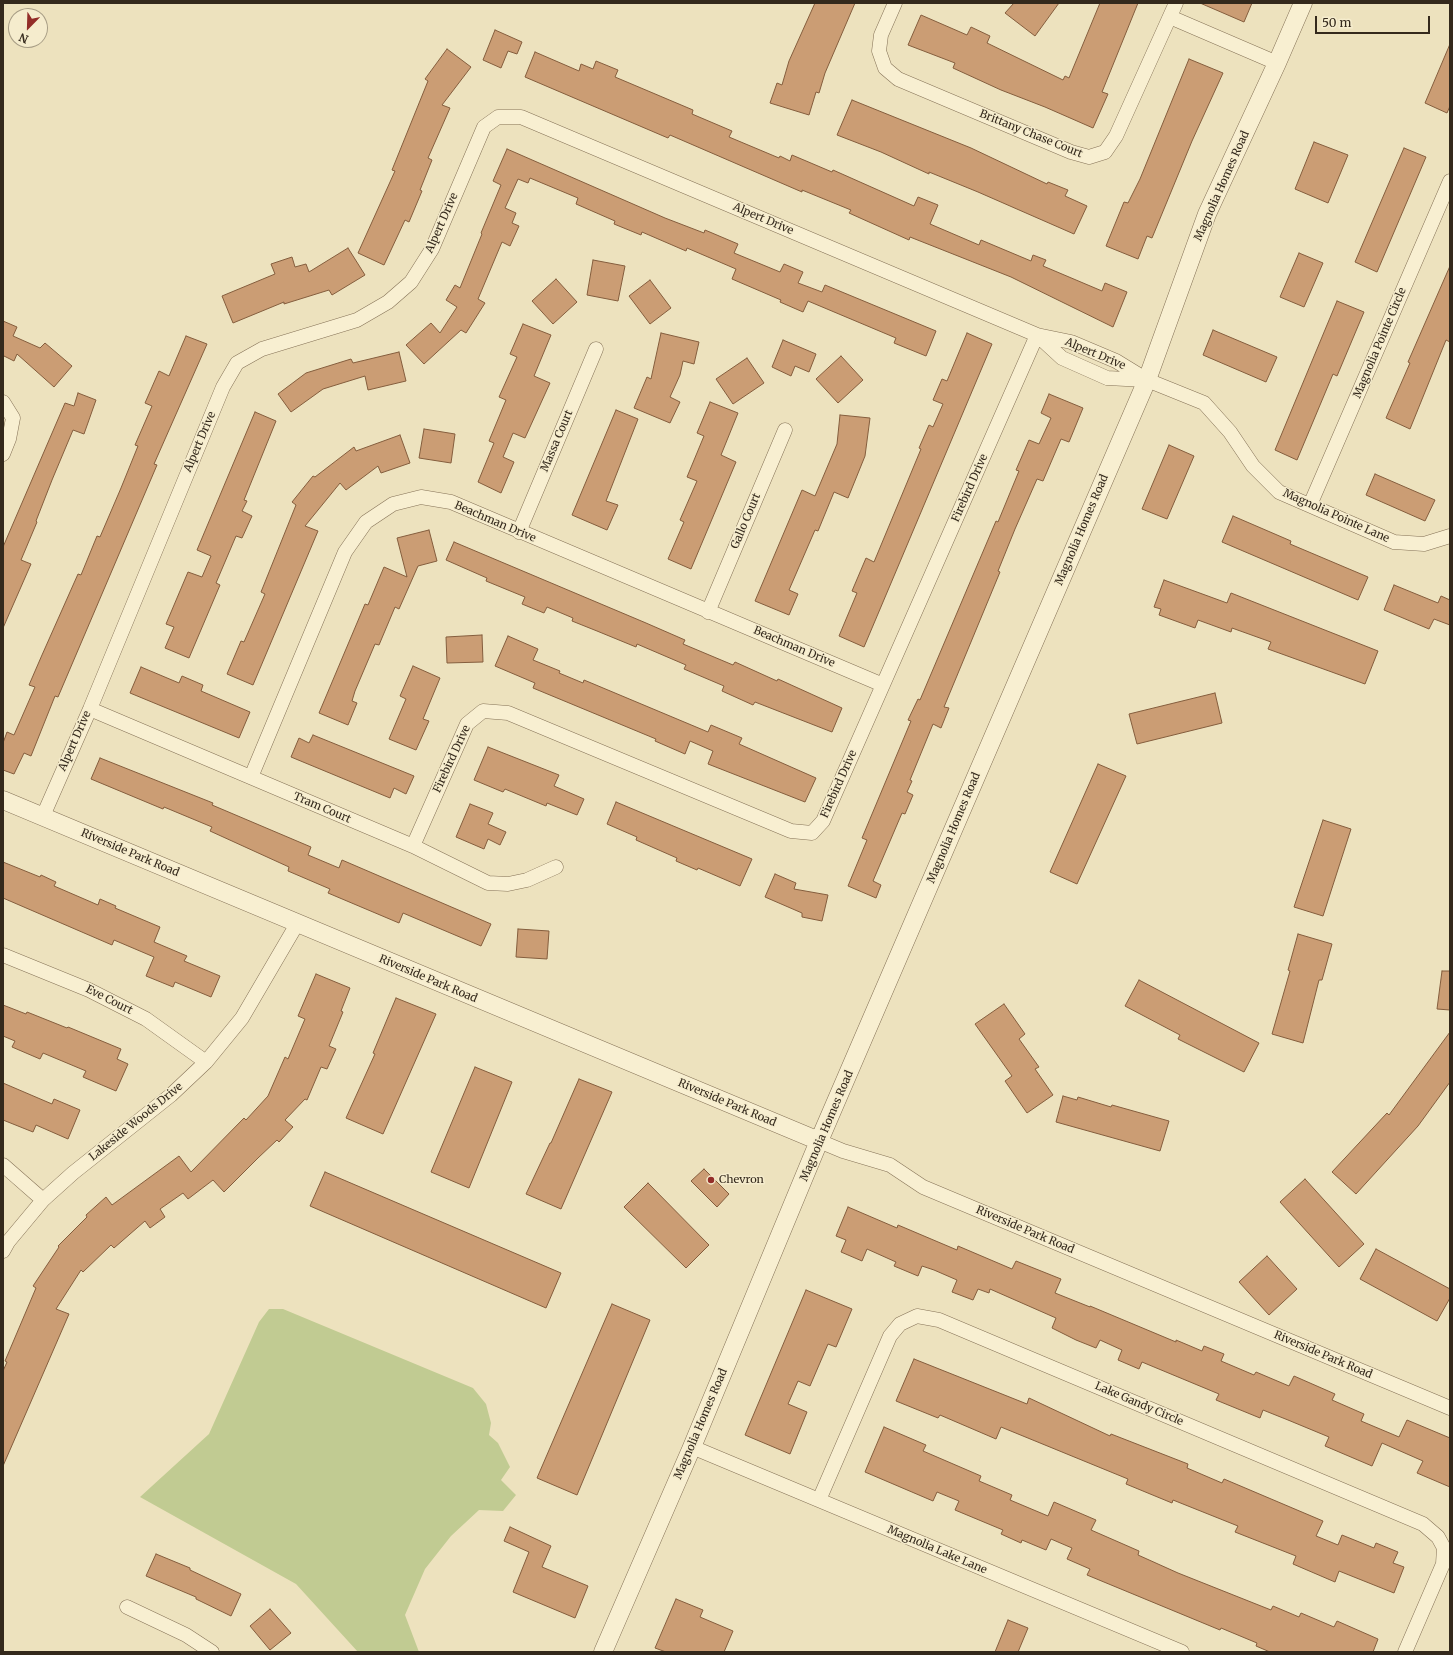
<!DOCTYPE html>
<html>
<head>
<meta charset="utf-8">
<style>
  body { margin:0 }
  #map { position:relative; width:1453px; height:1655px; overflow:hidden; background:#ede2be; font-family:Merriweather,serif }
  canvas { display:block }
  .frame { position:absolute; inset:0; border:4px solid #34291c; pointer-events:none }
  .north { position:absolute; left:8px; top:8px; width:40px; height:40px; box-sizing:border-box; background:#f5eccd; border:1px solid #a89e86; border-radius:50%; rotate:203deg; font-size:11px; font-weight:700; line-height:16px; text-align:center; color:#34291c }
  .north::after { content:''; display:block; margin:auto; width:14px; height:18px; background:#932d28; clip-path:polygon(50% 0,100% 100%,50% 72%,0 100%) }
  .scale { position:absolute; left:1315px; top:16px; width:115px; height:18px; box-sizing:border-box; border:2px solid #34291c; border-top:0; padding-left:5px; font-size:12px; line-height:14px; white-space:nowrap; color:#34291c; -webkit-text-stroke:3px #f5eccd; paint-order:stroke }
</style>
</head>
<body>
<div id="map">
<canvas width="1453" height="1655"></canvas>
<div class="frame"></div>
<div class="north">N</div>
<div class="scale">50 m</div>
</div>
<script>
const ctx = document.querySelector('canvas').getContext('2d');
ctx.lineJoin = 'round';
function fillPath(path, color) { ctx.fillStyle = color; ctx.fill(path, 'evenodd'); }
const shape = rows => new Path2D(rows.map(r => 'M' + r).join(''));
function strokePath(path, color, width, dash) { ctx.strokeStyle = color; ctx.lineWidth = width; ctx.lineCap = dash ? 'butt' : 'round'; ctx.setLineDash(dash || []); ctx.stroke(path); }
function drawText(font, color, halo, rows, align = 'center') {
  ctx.font = font + ' Merriweather,serif'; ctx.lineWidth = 3; ctx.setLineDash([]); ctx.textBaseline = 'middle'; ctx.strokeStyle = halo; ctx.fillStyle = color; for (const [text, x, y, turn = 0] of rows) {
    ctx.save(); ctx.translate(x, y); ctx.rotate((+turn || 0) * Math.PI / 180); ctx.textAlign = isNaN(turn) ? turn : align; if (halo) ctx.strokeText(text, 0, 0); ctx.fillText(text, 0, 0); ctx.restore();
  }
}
fillPath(shape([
  [269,1309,283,1309,473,1388,486,1404,491,1423,489,1435,498,1443,510,1467,501,1480,516,1495,503,1511,479,1510,451,1536,425,1569,405,1615,419,1652,358,1652,296,1584,140,1497,209,1434,259,1322]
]), '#c1cb92');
const building = shape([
  [815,3,855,3,825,73,819,93,816,92,809,115,770,103,777,83,782,85,789,61,815,3],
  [1014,3,1059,3,1035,36,1005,13,1014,3],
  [1100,3,1138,3,1102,92,1108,94,1093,128,1045,107,1001,90,953,68,955,63,908,45,921,15,967,35,971,27,990,36,987,43,1063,80,1065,76,1069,78,1100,3],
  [1200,3,1252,3,1244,22,1200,3],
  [495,30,522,42,517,54,508,51,501,68,483,60,495,30],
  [1450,44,1450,106,1447,113,1425,103,1450,44],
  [447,49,471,67,442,105,450,108,428,158,432,160,420,190,422,191,409,222,405,220,384,265,358,253,395,171,392,170,428,81,425,79,447,49],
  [535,52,579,71,581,64,593,69,596,61,618,70,615,77,693,110,692,114,732,131,729,137,779,158,780,156,790,161,792,155,832,172,833,170,914,206,918,197,938,205,930,224,979,245,981,240,1031,261,1033,255,1046,260,1043,266,1102,291,1105,283,1127,292,1113,327,1011,277,910,237,909,240,849,213,851,210,802,190,802,192,670,135,668,138,525,77,535,52],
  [1189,59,1223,73,1192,141,1152,238,1147,236,1138,259,1106,246,1124,202,1128,203,1140,179,1189,59],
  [852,100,971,148,1047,184,1048,182,1068,190,1065,196,1087,206,1074,234,978,192,929,172,929,174,881,152,837,135,852,100],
  [1314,142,1348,155,1328,203,1295,189,1314,142],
  [1404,148,1426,157,1377,272,1355,262,1404,148],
  [507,149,665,218,704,233,705,230,738,244,734,253,780,272,784,264,803,272,798,283,822,292,825,285,936,331,926,356,894,343,896,338,808,301,803,312,780,302,781,300,732,279,736,269,687,248,686,251,642,232,641,235,614,224,615,221,576,204,578,198,530,178,528,183,518,179,505,208,516,213,512,223,519,226,510,246,502,242,478,299,485,303,466,333,461,330,424,364,406,345,431,323,440,333,457,307,446,300,455,285,460,288,482,234,481,233,501,185,493,181,507,149],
  [348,248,365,275,332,295,329,290,284,304,284,302,233,323,222,296,275,274,271,264,292,257,295,267,306,264,309,272,348,248],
  [1299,253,1323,263,1304,307,1280,297,1299,253],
  [593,260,625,266,618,301,587,295,593,260],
  [1450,266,1450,342,1446,340,1410,429,1386,418,1410,363,1408,362,1450,266],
  [556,279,577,302,553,324,532,301,556,279],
  [650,280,671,308,650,324,629,296,650,280],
  [1337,301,1364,312,1337,376,1333,374,1297,460,1275,450,1337,301],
  [3,321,17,327,13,336,40,348,45,343,72,366,54,387,17,354,14,361,4,356,3,358,3,321],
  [523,324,551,335,534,376,550,383,525,438,513,433,503,457,514,462,501,493,478,482,494,443,489,441,506,400,499,397,517,357,510,354,523,324],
  [1213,330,1277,357,1266,382,1203,355,1213,330],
  [661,333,699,342,694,364,683,361,680,375,670,397,680,402,670,423,634,408,647,377,651,379,661,333],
  [967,333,992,344,864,647,839,636,857,593,852,591,866,558,874,562,921,449,919,448,929,425,933,427,943,404,933,400,942,379,947,381,967,333],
  [186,336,207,344,154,464,157,465,58,697,55,696,31,756,24,753,14,774,3,770,3,743,7,732,14,735,35,687,29,685,42,655,78,574,81,575,97,536,100,537,121,488,138,446,135,445,152,406,145,403,159,371,169,376,186,336],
  [783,340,816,354,809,372,795,366,791,376,772,367,783,340],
  [399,352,406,381,368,390,365,376,323,389,291,412,278,394,306,373,351,359,353,363,399,352],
  [841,356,863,380,838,403,816,379,841,356],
  [747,358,764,383,733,404,716,379,747,358],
  [78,393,96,400,84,434,73,430,52,480,36,521,37,522,21,560,31,564,3,628,3,547,65,403,74,406,78,393],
  [1049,394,1083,408,1069,442,1061,439,1043,481,1037,479,1015,529,998,571,1000,572,944,707,949,708,941,728,933,724,910,780,912,781,907,792,913,795,905,814,902,813,873,881,881,885,876,898,848,886,867,840,862,838,911,721,908,720,918,699,920,700,996,521,998,522,1019,471,1016,470,1029,440,1039,444,1051,418,1041,413,1049,394],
  [710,402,738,413,721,455,736,462,691,569,668,559,684,522,680,520,697,481,687,477,704,436,697,433,710,402],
  [616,410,638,419,606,501,618,505,607,530,572,515,616,410],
  [255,412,276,421,244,500,247,501,242,511,252,516,242,538,236,536,216,583,220,585,189,658,165,648,174,627,166,624,188,572,202,577,211,556,197,550,255,412],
  [840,415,870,418,865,456,848,498,834,492,818,531,815,530,789,590,798,594,789,615,755,601,802,490,815,496,837,444,840,415],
  [424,429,455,434,451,463,419,458,424,429],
  [400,435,410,463,381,473,378,466,346,490,340,483,305,526,318,531,253,685,227,674,241,641,244,642,265,594,261,592,296,505,292,502,313,476,315,477,354,447,356,451,400,435],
  [1169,445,1194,456,1167,519,1142,509,1169,445],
  [1375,474,1435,500,1425,521,1366,495,1375,474],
  [1233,516,1291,541,1290,544,1368,577,1358,600,1222,542,1233,516],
  [429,530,437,561,418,566,399,609,395,607,379,645,375,644,355,691,352,701,357,703,348,725,319,713,365,604,368,605,384,567,407,577,397,538,429,530],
  [454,542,646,623,685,640,683,644,733,665,735,662,777,681,778,679,842,708,832,732,755,702,753,705,722,691,724,686,684,669,686,665,637,644,636,647,597,631,572,621,573,618,547,607,544,613,522,604,525,597,486,581,487,578,446,560,454,542],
  [1164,580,1227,603,1231,593,1378,651,1365,684,1268,649,1271,642,1232,628,1231,632,1198,620,1195,628,1159,615,1161,609,1154,607,1164,580],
  [1394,585,1438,603,1441,596,1450,600,1450,625,1434,619,1429,629,1384,610,1394,585],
  [482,635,483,662,447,663,446,637,482,635],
  [508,636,538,649,533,660,560,671,559,673,583,683,584,680,708,732,711,725,742,738,739,744,816,778,805,802,708,764,713,751,690,741,685,754,655,741,656,739,533,688,535,683,495,666,508,636],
  [413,666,440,678,423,719,429,721,416,750,389,739,406,699,400,696,413,666],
  [141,667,179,683,182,676,203,685,201,691,250,712,239,738,130,693,141,667],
  [1215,693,1222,723,1137,744,1129,714,1215,693],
  [313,735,414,776,406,794,394,788,390,798,291,757,299,738,309,743,313,735],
  [488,747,559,775,554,786,584,799,577,815,547,803,546,806,505,789,503,792,474,780,488,747],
  [100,758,213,803,212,805,311,847,308,855,339,868,342,860,491,924,481,946,403,913,399,923,328,893,330,889,288,871,289,867,210,831,212,827,164,807,163,809,91,779,100,758],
  [1098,764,1126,776,1077,884,1050,872,1098,764],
  [616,802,752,859,740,886,698,868,697,870,676,861,677,858,636,840,637,837,607,824,616,802],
  [470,804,493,813,488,824,506,832,500,845,488,839,484,849,456,837,470,804],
  [1323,820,1351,829,1323,916,1294,907,1323,820],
  [3,862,40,877,41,875,56,882,54,886,98,905,100,899,116,906,115,908,160,927,154,942,187,956,184,961,220,976,211,997,175,982,173,987,146,976,154,957,114,940,112,945,3,898,3,862],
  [775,874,796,883,794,889,828,895,822,921,802,917,802,913,765,897,775,874],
  [518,929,549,931,547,959,516,957,518,929],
  [1298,934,1332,944,1322,980,1319,980,1303,1043,1272,1034,1290,971,1288,970,1298,934],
  [1442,971,1450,971,1450,1010,1437,1009,1442,971],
  [316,974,350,988,341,1011,343,1012,329,1046,336,1049,327,1069,321,1067,307,1100,305,1099,285,1120,293,1127,279,1142,277,1140,258,1158,224,1192,213,1180,188,1199,183,1193,160,1209,165,1217,150,1228,145,1221,114,1248,111,1245,83,1272,81,1270,56,1309,69,1314,3,1466,3,1371,7,1362,5,1361,36,1288,33,1286,59,1247,58,1246,87,1217,86,1215,106,1197,112,1205,179,1156,191,1172,244,1118,246,1120,268,1096,285,1057,288,1059,305,1019,298,1016,316,974],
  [1139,980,1259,1043,1244,1072,1178,1039,1180,1035,1125,1006,1139,980],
  [396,998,436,1014,383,1134,346,1118,375,1054,373,1053,396,998],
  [1004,1004,1025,1034,1019,1039,1039,1067,1035,1069,1053,1095,1027,1113,1005,1081,1012,1076,975,1024,1004,1004],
  [3,1005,26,1014,27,1012,67,1028,68,1027,121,1049,117,1059,128,1064,116,1091,83,1077,86,1071,43,1053,40,1059,12,1047,15,1041,3,1036,3,1005],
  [1450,1032,1450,1082,1418,1126,1356,1194,1332,1172,1387,1113,1389,1115,1450,1032],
  [475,1067,512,1082,469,1188,431,1172,475,1067],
  [579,1079,612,1092,561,1209,526,1194,550,1143,551,1143,579,1079],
  [3,1083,52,1104,54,1099,80,1110,68,1139,36,1125,33,1132,3,1120,3,1083],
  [1063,1096,1077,1100,1078,1097,1111,1107,1112,1105,1169,1121,1160,1151,1056,1122,1063,1096],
  [704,1169,729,1194,717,1207,691,1181,704,1169],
  [325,1172,561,1273,546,1308,310,1206,325,1172],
  [1305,1179,1364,1244,1339,1267,1280,1202,1305,1179],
  [648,1183,709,1245,686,1268,624,1207,648,1183],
  [848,1207,897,1228,898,1225,957,1250,958,1246,1012,1269,1016,1261,1061,1279,1055,1293,1090,1307,1090,1306,1176,1342,1176,1340,1202,1351,1204,1346,1224,1354,1221,1361,1254,1375,1256,1372,1289,1386,1294,1376,1335,1394,1332,1400,1364,1414,1361,1421,1399,1437,1407,1420,1450,1438,1450,1487,1417,1473,1423,1461,1382,1443,1372,1466,1325,1446,1329,1437,1288,1420,1263,1410,1260,1418,1216,1400,1219,1394,1142,1362,1139,1369,1118,1360,1122,1350,1100,1340,1096,1348,1076,1340,1052,1328,1056,1318,990,1289,989,1293,978,1289,973,1300,952,1292,957,1280,934,1270,922,1266,918,1276,894,1266,896,1262,867,1249,862,1261,841,1252,846,1240,836,1236,848,1207],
  [1376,1249,1450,1289,1450,1298,1437,1321,1360,1279,1376,1249],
  [1267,1256,1297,1289,1269,1315,1239,1282,1267,1256],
  [806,1290,852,1309,836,1347,828,1344,810,1386,798,1381,788,1404,807,1412,790,1454,745,1435,806,1290],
  [612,1304,650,1320,577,1495,537,1478,612,1304],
  [914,1359,1027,1404,1029,1398,1110,1436,1111,1434,1188,1464,1187,1468,1222,1483,1224,1479,1323,1521,1316,1536,1338,1545,1342,1535,1374,1548,1376,1543,1398,1552,1393,1563,1404,1567,1394,1593,1339,1571,1335,1582,1293,1564,1296,1556,1235,1532,1238,1526,1173,1500,1172,1503,1126,1484,1128,1479,1001,1427,996,1439,940,1415,938,1418,896,1401,914,1359],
  [884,1427,926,1445,923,1451,981,1476,979,1481,1012,1495,1010,1500,1048,1516,1054,1502,1096,1520,1091,1530,1139,1551,1138,1555,1178,1573,1271,1610,1273,1606,1299,1617,1301,1613,1334,1627,1337,1621,1378,1639,1373,1652,1270,1652,1256,1646,1257,1643,1221,1628,1220,1630,1087,1575,1090,1569,1067,1559,1072,1548,1051,1539,1046,1550,1022,1540,1021,1543,1001,1534,1003,1530,955,1510,959,1501,937,1492,933,1501,865,1472,884,1427],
  [510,1527,551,1546,542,1567,588,1586,575,1618,513,1592,529,1552,504,1541,510,1527],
  [156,1554,190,1568,190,1570,241,1594,231,1616,196,1599,196,1597,146,1576,156,1554],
  [676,1599,703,1610,700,1617,733,1631,724,1652,666,1652,655,1648,676,1599],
  [270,1609,291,1633,270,1650,250,1626,270,1609],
  [1008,1620,1028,1628,1018,1652,995,1652,1008,1620]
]);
fillPath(building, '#cb9d74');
strokePath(building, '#845d3d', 1);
const minor = shape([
  [895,3,881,35,879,51,885,68,898,79,1071,152,1089,157,1105,152,1116,136,1176,3],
  [1170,17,1277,63],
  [1037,335,1062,358,1107,378,1145,380],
  [3,402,13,418,9,439,3,454],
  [1310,505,1450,181],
  [519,532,596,349],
  [708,612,785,430],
  [90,709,413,846,488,883,508,884,527,880,556,867],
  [251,777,345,552,366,522,393,504,421,497,451,502,883,685],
  [43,816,90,709,223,387,237,363,262,349,357,320,388,302,411,282,432,249,484,127,498,117,521,117,1037,335,1071,342,1116,361,1147,380,1204,403,1230,432,1253,466,1279,492,1394,542,1424,544,1450,536],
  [413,846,467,724,483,711,508,713,791,831,812,833,823,821,1037,335],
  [3,955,89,990,146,1019,206,1062],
  [819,1141,843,1151,890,1165,923,1187,1450,1408],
  [3,1165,43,1200],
  [3,1251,8,1242,43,1200,73,1173,171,1095,206,1062,242,1018,297,924],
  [692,1447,1182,1652],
  [819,1500,890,1336,900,1324,917,1316,939,1320,1423,1524,1438,1537,1444,1548,1443,1564,1405,1652],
  [127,1607,186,1635,212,1652]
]);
const tertiary = shape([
  [3,800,819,1141],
  [603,1652,692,1447,819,1141,1147,380,1207,214,1277,63,1303,3]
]);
strokePath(minor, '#857257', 15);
strokePath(tertiary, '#857257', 19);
strokePath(minor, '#f8efd1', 14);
strokePath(tertiary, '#f8efd1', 18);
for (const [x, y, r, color] of [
  [711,1180,4,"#932d28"]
]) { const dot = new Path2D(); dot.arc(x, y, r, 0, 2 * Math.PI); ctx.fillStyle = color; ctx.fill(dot); strokePath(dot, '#f5eccd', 1.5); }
drawText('11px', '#34291c', '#f5eccd', [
  ["Brittany Chase Court",1031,134,22],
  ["Magnolia Homes Road",1222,186,-66],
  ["Alpert Drive",763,219,23],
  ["Alpert Drive",442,223,-66],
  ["Magnolia Pointe Circle",1380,343,-67],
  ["Alpert Drive",1095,354,23],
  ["Massa Court",557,441,-67],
  ["Alpert Drive",200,442,-67],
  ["Firebird Drive",970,488,-66],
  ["Magnolia Pointe Lane",1336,516,24],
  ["Gallo Court",746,521,-67],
  ["Beachman Drive",495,522,23],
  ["Magnolia Homes Road",1082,530,-67],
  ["Beachman Drive",794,647,23],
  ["Alpert Drive",75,741,-66],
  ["Firebird Drive",452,759,-65],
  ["Firebird Drive",839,784,-66],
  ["Tram Court",322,808,23],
  ["Magnolia Homes Road",954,828,-67],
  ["Riverside Park Road",130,853,23],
  ["Riverside Park Road",428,979,23],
  ["Eve Court",109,1000,27],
  ["Riverside Park Road",727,1103,23],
  ["Lakeside Woods Drive",136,1122,-39],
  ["Magnolia Homes Road",827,1126,-67],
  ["Riverside Park Road",1025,1230,23],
  ["Riverside Park Road",1323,1355,23],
  ["Lake Gandy Circle",1139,1404,23],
  ["Magnolia Homes Road",701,1424,-67],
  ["Magnolia Lake Lane",937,1550,23]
]);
drawText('11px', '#34291c', '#f5eccd', [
  ["Chevron",719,1180]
], 'left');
</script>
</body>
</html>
